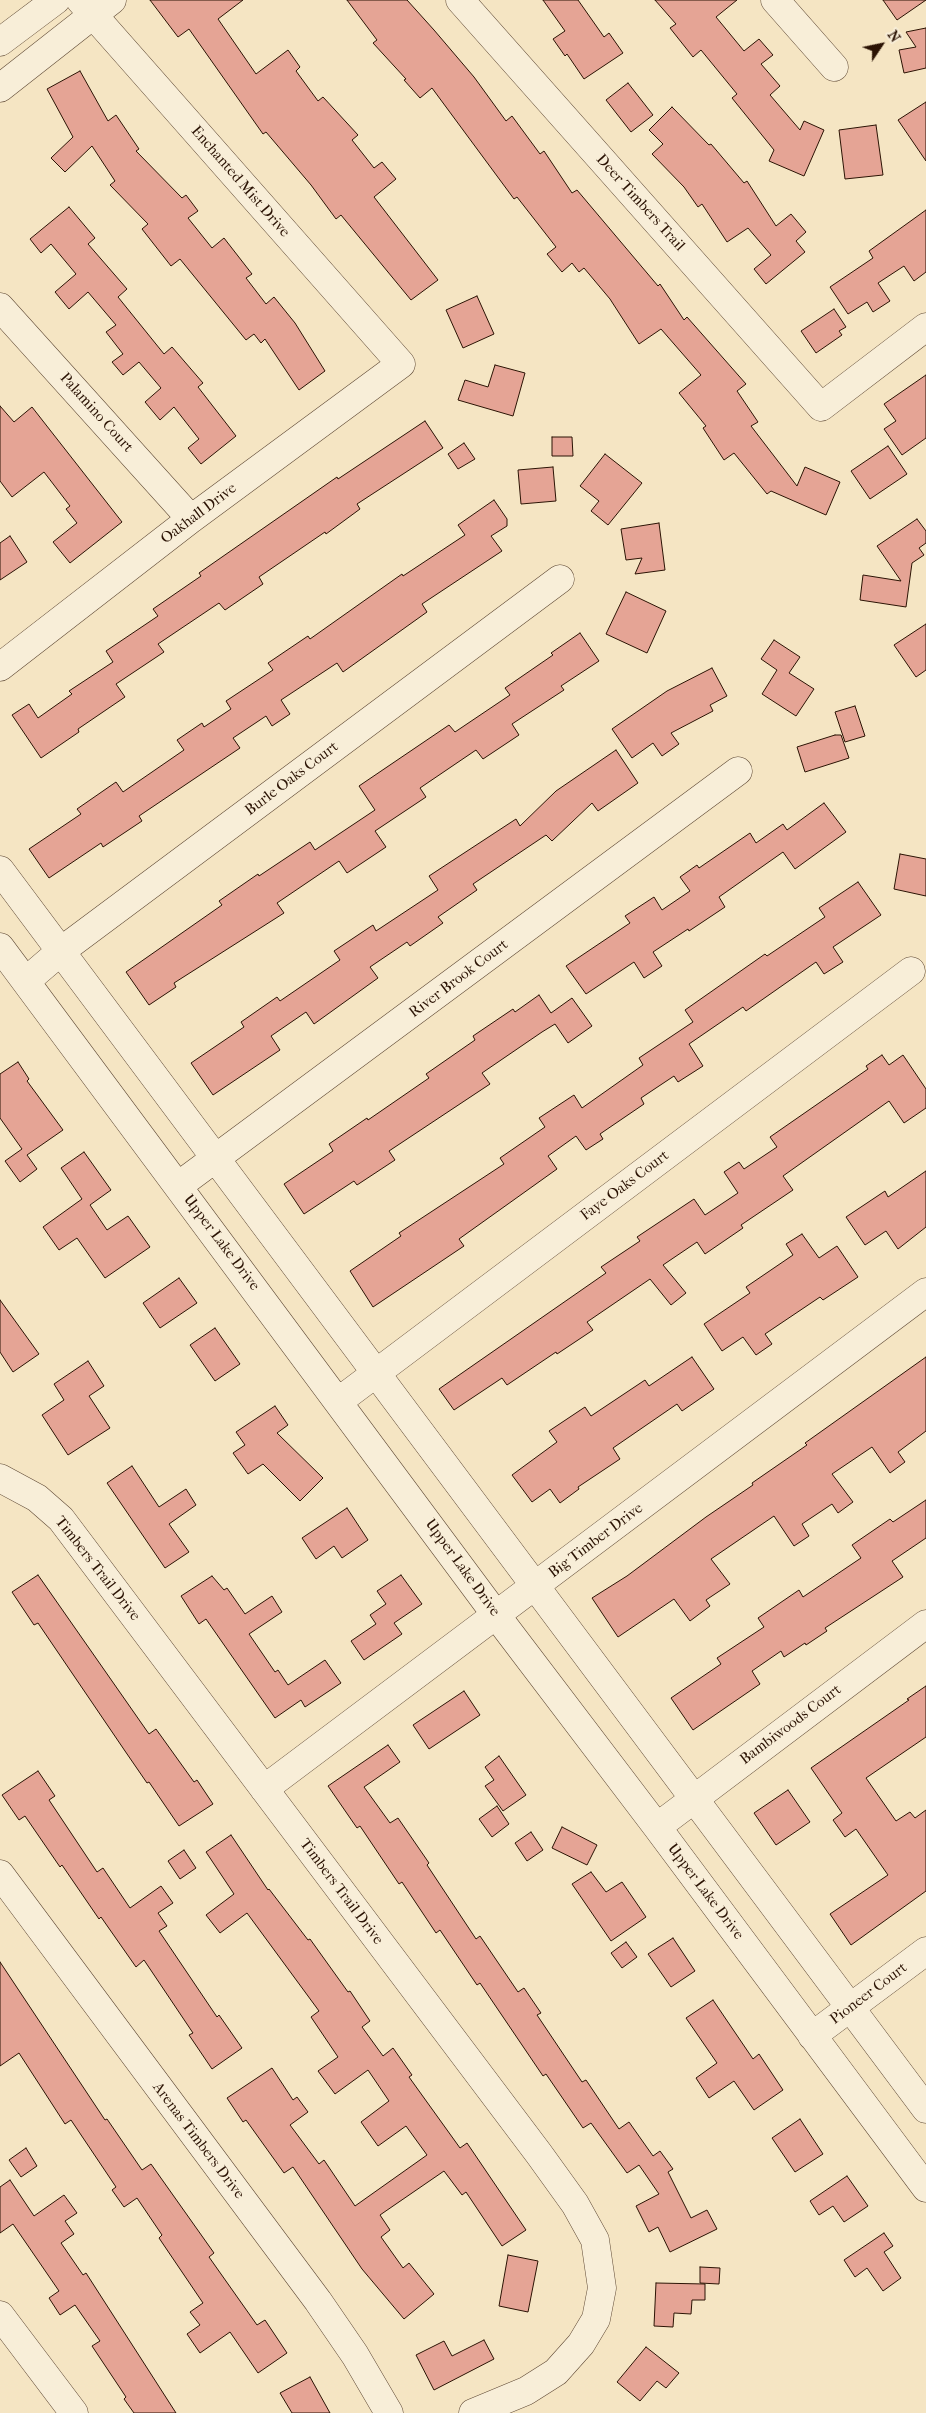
<!DOCTYPE html>
<html>
<head>
<meta charset="utf-8">
<style>
  body { margin:0 }
  #map { position:relative; width:926px; height:2413px; overflow:hidden; background:#f5e5c3; font-family:"IM FELL French Canon",serif }
  canvas { display:block }
  .north { position:absolute; left:856px; top:20px; width:50px; height:50px; -webkit-text-stroke:4px #f8eed8; paint-order:stroke; rotate:56deg; font-size:14px; font-weight:700; line-height:20px; text-align:center; color:#2b1304 }
  .north::after { content:''; display:block; margin:auto; width:18px; height:22px; background:#2b1304; clip-path:polygon(50% 0,100% 100%,50% 72%,0 100%) }
</style>
</head>
<body>
<div id="map">
<canvas width="926" height="2413"></canvas>
<div class="north">N</div>
</div>
<script>
const ctx = document.querySelector('canvas').getContext('2d');
ctx.lineJoin = 'round';
function fillPath(path, color) { ctx.fillStyle = color; ctx.fill(path, 'evenodd'); }
const shape = rows => new Path2D(rows.map(r => 'M' + r).join(''));
function strokePath(path, color, width, dash) { ctx.strokeStyle = color; ctx.lineWidth = width; ctx.lineCap = dash ? 'butt' : 'round'; ctx.setLineDash(dash || []); ctx.stroke(path); }
function drawText(font, color, halo, rows, align = 'center') {
  ctx.font = font + ' "IM FELL French Canon",serif'; ctx.lineWidth = 5; ctx.setLineDash([]); ctx.textBaseline = 'middle'; ctx.strokeStyle = halo; ctx.fillStyle = color; for (const [text, x, y, turn = 0] of rows) {
    ctx.save(); ctx.translate(x, y); ctx.rotate((+turn || 0) * Math.PI / 180); ctx.textAlign = isNaN(turn) ? turn : align; if (halo) ctx.strokeText(text, 0, 0); ctx.fillText(text, 0, 0); ctx.restore();
  }
}
const building = shape([
  [150,0,243,0,218,19,256,74,288,50,300,67,296,71,318,101,323,97,358,135,352,140,374,168,382,162,396,179,374,197,438,280,411,300,341,215,336,219,311,185,266,132,263,134,189,29,178,37,150,0],
  [347,0,407,0,434,30,474,77,506,121,512,116,540,154,544,151,572,193,577,190,658,286,660,284,684,320,687,317,746,384,737,391,758,422,751,426,797,486,805,467,840,482,826,515,771,491,767,494,734,453,724,460,703,428,706,426,679,393,701,375,661,329,639,344,610,299,584,268,579,272,572,263,562,272,547,254,556,247,517,197,514,199,432,88,420,98,404,80,406,79,373,43,377,40,347,0],
  [543,0,578,0,604,37,609,33,623,53,584,79,567,54,565,56,553,39,565,31,543,0],
  [655,0,737,0,716,17,744,51,759,39,773,55,761,64,780,86,770,95,800,130,804,121,824,130,804,176,769,161,774,150,732,98,737,94,701,50,693,57,670,28,676,24,655,0],
  [883,0,926,0,897,20,883,0],
  [926,28,926,68,904,73,899,50,916,47,906,32,926,28],
  [80,71,108,121,116,115,139,149,136,151,182,198,186,195,198,211,188,218,212,248,224,238,252,274,246,278,266,304,274,297,295,323,325,371,299,390,265,339,261,343,254,334,246,340,180,259,171,266,142,229,148,224,110,185,115,181,92,146,65,172,51,158,73,137,47,89,80,71],
  [628,83,653,115,631,132,606,100,628,83],
  [926,102,926,161,898,120,926,102],
  [672,107,709,145,711,144,744,183,747,181,776,226,791,214,806,232,796,241,805,252,766,284,754,269,771,255,748,228,727,242,702,204,698,207,684,187,652,154,663,144,649,130,672,107],
  [876,125,883,175,845,179,839,130,876,125],
  [69,207,95,238,88,244,127,289,118,297,164,354,172,347,203,383,198,387,236,436,201,464,188,448,199,439,174,407,160,420,145,402,161,388,139,362,123,375,112,362,123,354,106,332,116,325,88,292,69,309,55,292,76,274,51,244,41,253,30,239,69,207],
  [926,210,926,272,914,281,904,266,878,283,890,301,873,312,867,302,848,314,830,287,873,258,869,251,926,210],
  [477,296,494,334,463,348,446,310,477,296],
  [834,309,846,327,839,331,842,335,816,353,801,331,834,309],
  [495,365,525,373,513,416,458,400,465,380,488,387,495,365],
  [926,375,926,438,902,455,884,429,896,421,884,404,926,375],
  [0,406,14,422,32,407,122,522,70,563,53,542,77,523,66,509,70,506,44,472,12,497,0,481,0,406],
  [425,421,443,448,357,504,360,509,326,534,325,532,259,577,263,584,225,610,219,603,158,644,164,652,116,684,125,697,78,729,79,732,41,758,12,715,29,704,38,718,72,694,69,691,113,662,106,651,158,616,153,609,201,576,199,573,337,477,338,479,425,421],
  [552,437,572,437,573,456,552,456,552,437],
  [464,443,475,459,458,469,448,454,464,443],
  [888,446,907,474,870,499,851,471,888,446],
  [605,454,642,483,608,525,591,511,599,501,580,486,605,454],
  [553,467,556,501,521,504,518,470,553,467],
  [494,500,507,519,507,526,491,536,502,551,422,604,427,612,343,672,337,663,281,700,290,714,272,726,266,716,233,738,240,748,139,816,142,821,103,847,101,843,49,878,29,849,81,814,77,809,116,782,123,792,184,750,177,740,202,723,204,727,231,709,226,701,273,670,268,663,308,636,310,639,402,574,403,576,465,535,458,525,494,500],
  [917,519,926,531,926,543,919,548,924,555,912,563,906,607,860,600,863,575,901,581,877,546,917,519],
  [659,523,665,570,635,574,642,558,626,560,621,529,659,523],
  [10,536,27,562,0,580,0,543,10,536],
  [626,592,666,611,647,653,606,634,626,592],
  [926,624,926,670,916,677,894,645,926,624],
  [580,633,599,661,561,686,564,690,512,724,519,735,483,759,476,750,420,788,426,797,375,831,386,847,347,873,339,861,277,903,284,913,174,983,176,987,149,1005,126,972,222,905,219,901,258,874,259,876,310,842,315,850,375,810,359,786,449,725,455,732,510,695,505,688,553,655,551,653,580,633],
  [774,640,800,657,789,673,814,689,796,716,762,694,777,670,761,659,774,640],
  [712,668,727,696,710,705,713,711,671,733,679,744,662,756,653,743,632,758,612,729,667,691,712,668],
  [855,706,865,736,845,742,835,712,855,706],
  [835,735,841,735,849,758,805,772,797,747,835,735],
  [616,750,638,783,598,811,592,803,552,841,546,835,473,884,477,890,438,917,443,923,410,946,407,942,370,967,378,978,314,1024,306,1012,271,1036,280,1050,213,1095,191,1063,244,1027,241,1022,277,997,280,1001,340,960,334,951,373,925,376,931,438,890,429,876,516,819,520,826,556,791,616,750],
  [824,803,846,832,795,869,783,852,719,897,725,907,689,931,688,929,653,952,662,966,644,978,634,962,586,994,566,966,630,923,625,916,654,897,662,910,690,891,680,877,697,865,699,868,750,833,756,843,783,824,787,830,824,803],
  [900,854,926,859,926,896,894,889,900,854],
  [858,882,881,915,833,947,843,962,824,974,816,962,746,1011,743,1007,689,1044,703,1066,678,1082,674,1076,641,1098,644,1104,600,1134,603,1139,586,1150,576,1136,548,1156,557,1169,459,1239,464,1246,373,1307,350,1271,401,1236,399,1233,504,1164,500,1158,545,1127,539,1118,574,1095,582,1108,643,1065,639,1058,693,1022,685,1010,765,954,767,956,825,917,819,908,858,882],
  [539,995,551,1013,572,998,592,1026,568,1043,555,1024,542,1032,482,1073,490,1084,389,1151,395,1160,357,1185,354,1181,304,1214,284,1184,333,1151,329,1144,367,1118,368,1120,429,1078,426,1074,475,1040,473,1036,513,1009,515,1012,539,995],
  [882,1055,889,1065,903,1055,926,1089,926,1108,904,1123,889,1101,783,1176,793,1190,741,1225,743,1228,705,1254,697,1242,663,1265,686,1293,671,1305,650,1279,587,1322,593,1330,557,1354,556,1352,507,1385,502,1378,454,1410,439,1389,606,1273,601,1267,640,1241,637,1237,694,1199,705,1215,738,1193,724,1172,739,1162,744,1169,777,1147,770,1137,868,1069,866,1066,882,1055],
  [18,1062,29,1079,27,1081,63,1130,27,1155,37,1169,20,1182,5,1161,22,1149,0,1118,0,1074,18,1062],
  [84,1152,111,1190,90,1205,107,1230,128,1216,150,1247,105,1278,77,1238,59,1250,43,1227,82,1199,61,1168,84,1152],
  [926,1171,926,1227,898,1249,886,1231,865,1245,846,1217,885,1191,888,1197,926,1171],
  [802,1234,819,1258,837,1246,858,1277,823,1300,820,1297,765,1334,772,1344,756,1355,743,1337,722,1351,704,1324,750,1293,746,1287,793,1255,786,1244,802,1234],
  [179,1278,197,1303,160,1328,143,1303,179,1278],
  [0,1300,39,1354,13,1372,0,1352,0,1300],
  [215,1328,240,1364,215,1381,190,1345,215,1328],
  [692,1357,714,1389,682,1411,677,1404,613,1448,620,1459,578,1487,579,1489,560,1503,550,1489,532,1502,512,1475,557,1442,549,1431,585,1407,591,1416,645,1380,649,1386,692,1357],
  [926,1357,926,1431,898,1452,905,1462,890,1473,872,1447,832,1474,853,1502,838,1513,832,1504,802,1524,809,1536,794,1546,774,1516,711,1559,730,1584,706,1600,710,1606,690,1621,674,1599,618,1637,592,1598,627,1576,706,1517,753,1485,752,1483,807,1445,805,1443,926,1357],
  [88,1361,104,1386,89,1396,110,1428,68,1455,42,1415,64,1400,54,1384,88,1361],
  [275,1406,288,1425,277,1433,323,1478,300,1501,263,1464,248,1474,233,1453,245,1445,236,1432,275,1406],
  [132,1466,159,1507,186,1489,196,1505,169,1524,189,1552,165,1568,107,1483,132,1466],
  [926,1500,926,1538,892,1561,903,1577,825,1628,827,1631,806,1645,805,1643,784,1657,781,1651,752,1671,760,1684,693,1730,671,1698,721,1664,717,1658,764,1627,758,1618,799,1590,803,1597,861,1558,852,1545,890,1519,893,1522,926,1500],
  [347,1508,368,1540,342,1558,334,1546,316,1559,302,1538,347,1508],
  [38,1575,149,1734,156,1729,194,1782,197,1780,213,1804,179,1826,149,1782,147,1783,125,1751,38,1623,34,1625,12,1592,38,1575],
  [401,1575,422,1604,394,1623,402,1634,364,1660,351,1641,376,1624,370,1615,386,1604,377,1591,401,1575],
  [212,1576,224,1590,227,1588,245,1614,272,1596,282,1612,249,1634,275,1672,278,1670,288,1685,325,1660,341,1683,305,1707,301,1700,275,1718,206,1619,199,1624,181,1596,212,1576],
  [926,1686,926,1737,866,1778,896,1821,910,1812,915,1818,926,1810,926,1891,851,1945,830,1914,888,1875,856,1829,845,1837,833,1820,842,1813,811,1768,909,1700,907,1699,926,1686],
  [464,1691,480,1715,429,1749,413,1725,464,1691],
  [388,1745,400,1762,364,1787,390,1823,398,1818,429,1863,427,1865,476,1939,480,1936,518,1992,524,1988,541,2013,537,2015,582,2082,586,2080,619,2129,629,2122,653,2156,660,2151,673,2169,668,2172,691,2218,707,2210,717,2229,670,2252,658,2227,649,2232,636,2206,659,2194,639,2165,627,2173,591,2123,583,2128,546,2074,543,2076,480,1983,477,1985,440,1930,436,1933,402,1882,399,1884,360,1826,357,1828,328,1786,388,1745],
  [499,1756,526,1795,503,1811,485,1786,494,1780,485,1767,499,1756],
  [38,1771,55,1796,49,1800,97,1872,103,1868,130,1908,161,1886,173,1903,158,1913,167,1926,159,1931,217,2017,219,2015,242,2048,212,2069,189,2035,193,2033,144,1960,136,1967,101,1917,99,1919,62,1865,60,1867,25,1816,19,1820,2,1795,38,1771],
  [788,1790,810,1822,776,1845,754,1813,788,1790],
  [497,1806,509,1824,492,1837,479,1819,497,1806],
  [562,1827,597,1845,587,1865,552,1848,562,1827],
  [531,1832,543,1850,527,1861,515,1843,531,1832],
  [231,1835,268,1890,269,1889,308,1940,310,1939,348,1992,350,1991,370,2021,362,2027,383,2056,393,2048,412,2075,409,2077,460,2148,467,2143,526,2230,502,2246,466,2192,462,2195,444,2171,380,2215,390,2230,381,2237,403,2268,409,2263,434,2294,404,2319,362,2269,293,2167,284,2173,246,2120,243,2122,227,2098,272,2068,293,2100,297,2097,308,2112,290,2125,319,2164,324,2160,355,2206,427,2155,406,2126,378,2146,361,2122,389,2101,368,2070,335,2094,318,2071,338,2057,311,2017,319,2011,247,1913,220,1933,206,1915,234,1894,206,1852,231,1835],
  [184,1850,196,1868,180,1879,168,1861,184,1850],
  [591,1872,606,1892,622,1882,646,1917,611,1941,572,1884,591,1872],
  [673,1938,695,1971,671,1987,648,1954,673,1938],
  [626,1942,637,1957,622,1968,611,1953,626,1942],
  [0,1962,105,2120,107,2119,142,2170,151,2164,214,2253,209,2257,257,2325,265,2320,287,2353,258,2373,230,2332,200,2353,187,2334,200,2325,190,2312,203,2303,159,2238,162,2235,137,2198,124,2207,112,2190,116,2187,71,2120,65,2124,19,2053,0,2066,0,1962],
  [713,2000,753,2059,759,2054,783,2090,754,2110,734,2081,709,2098,696,2078,717,2063,686,2018,713,2000],
  [800,2119,823,2154,795,2172,772,2138,800,2119],
  [26,2148,37,2166,21,2177,9,2160,26,2148],
  [847,2176,868,2206,844,2222,833,2206,819,2215,810,2201,847,2176],
  [10,2180,34,2216,64,2195,77,2213,65,2221,74,2234,61,2243,83,2275,86,2273,176,2413,134,2413,124,2399,126,2397,92,2346,100,2341,75,2305,60,2315,49,2298,59,2291,13,2224,0,2233,0,2187,10,2180],
  [884,2233,893,2246,884,2252,901,2278,883,2291,867,2268,855,2277,844,2260,884,2233],
  [508,2255,538,2261,528,2312,499,2306,508,2255],
  [700,2267,720,2268,719,2284,700,2283,700,2267],
  [656,2283,705,2284,705,2300,692,2300,691,2314,674,2313,673,2327,654,2326,656,2283],
  [484,2340,494,2359,434,2390,416,2355,444,2341,452,2356,484,2340],
  [646,2347,679,2373,666,2388,657,2381,640,2401,617,2382,646,2347],
  [310,2377,330,2413,292,2413,280,2393,310,2377]
]);
fillPath(building, '#e5a495');
strokePath(building, '#2b1304', 1);
const minor = shape([
  [460,0,821,407,926,327],
  [775,0,834,67],
  [0,42,56,0],
  [0,88,112,0],
  [0,307,191,519],
  [0,667,191,519,401,364,80,0],
  [0,870,926,2109],
  [0,947,496,1615,657,1827,926,2188],
  [26,981,61,951,560,579],
  [178,1186,738,771],
  [339,1401,911,971],
  [0,1478,37,1498,61,1519,539,2154,575,2204,595,2240,602,2288,596,2319,581,2344,556,2372,526,2391,473,2413],
  [264,1789,926,1292],
  [657,1827,926,1624],
  [0,1874,318,2301,355,2355,389,2413],
  [812,2036,926,1951],
  [0,2315,74,2413]
]);
strokePath(minor, '#5e4834', 29);
strokePath(minor, '#f8eed8', 28);
drawText('15px', '#2b1304', '#f8eed8', [
  ["Enchanted Mist Drive",240,182,49],
  ["Deer Timbers Trail",640,203,48],
  ["Palamino Court",96,413,48],
  ["Oakhall Drive",199,514,-37],
  ["Burle Oaks Court",292,779,-37],
  ["River Brook Court",459,979,-37],
  ["Faye Oaks Court",625,1186,-37],
  ["Upper Lake Drive",221,1243,53],
  ["Big Timber Drive",596,1541,-37],
  ["Upper Lake Drive",462,1568,54],
  ["Timbers Trail Drive",97,1569,52],
  ["Bambiwoods Court",791,1725,-37],
  ["Timbers Trail Drive",341,1892,53],
  ["Upper Lake Drive",705,1892,53],
  ["Pioneer Court",869,1994,-37],
  ["Arenas Timbers Drive",198,2141,53]
]);
</script>
</body>
</html>
